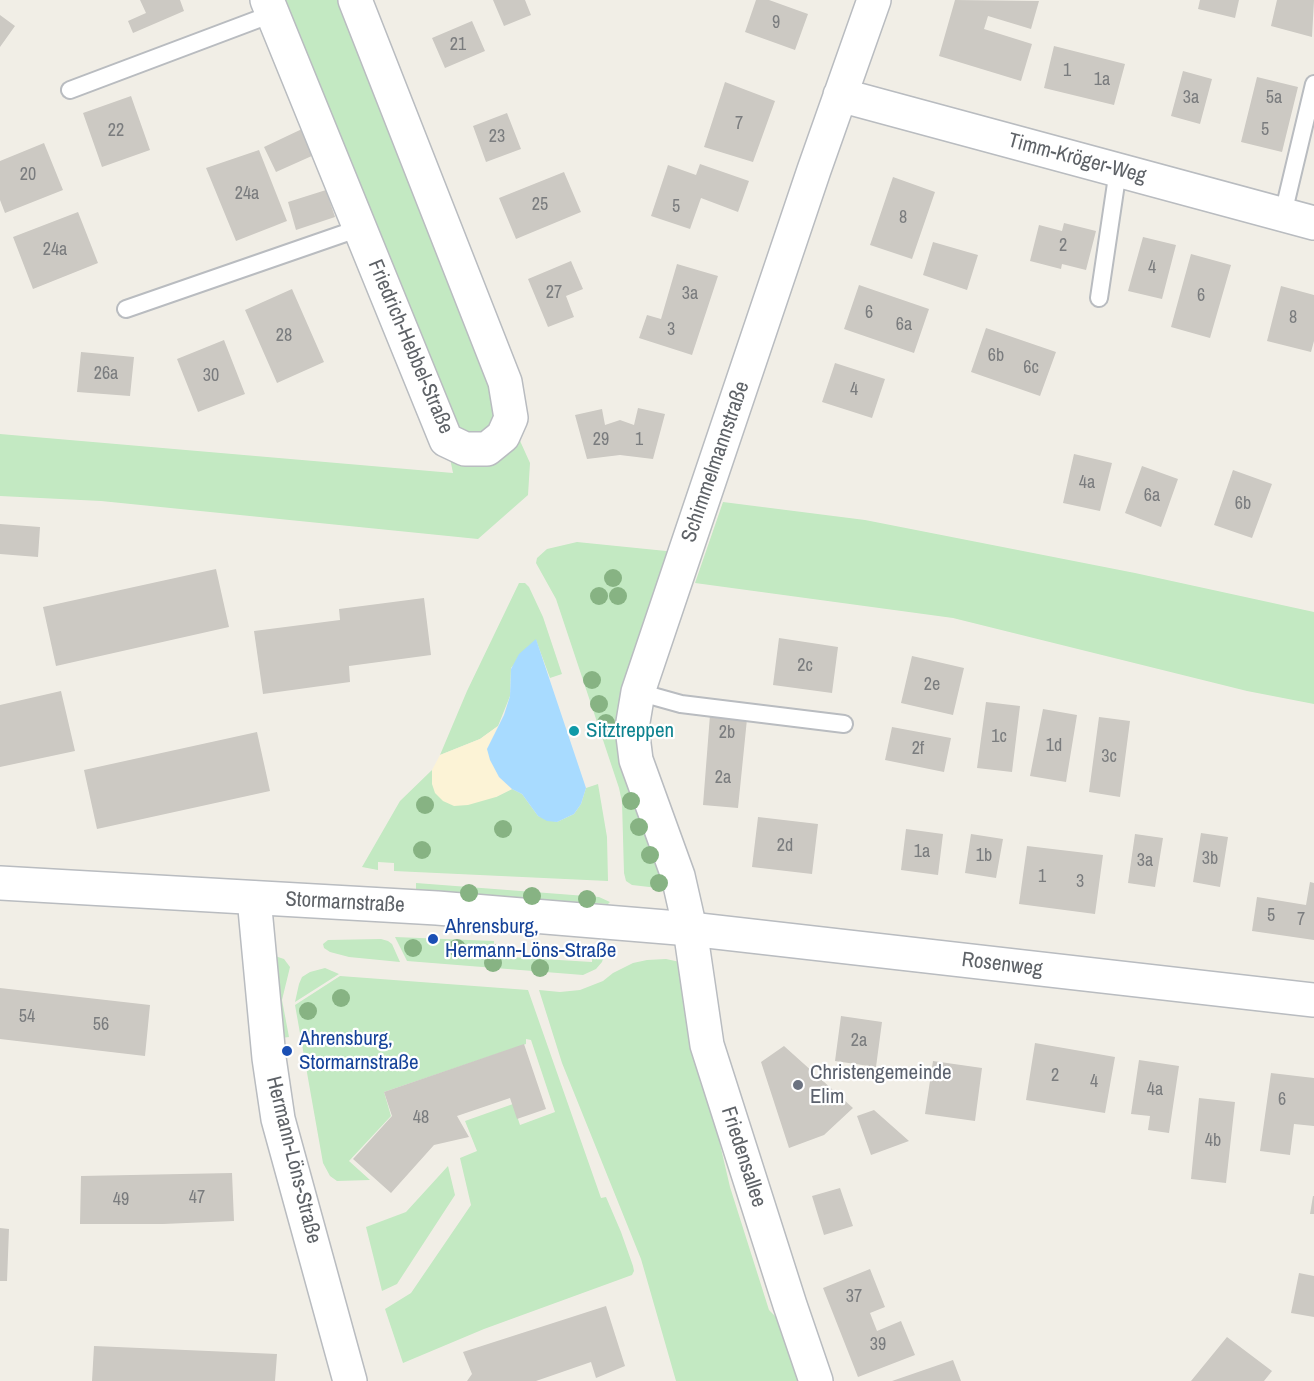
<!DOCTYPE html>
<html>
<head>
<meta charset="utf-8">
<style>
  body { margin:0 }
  canvas { display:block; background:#f1eee6 }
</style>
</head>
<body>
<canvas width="1314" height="1381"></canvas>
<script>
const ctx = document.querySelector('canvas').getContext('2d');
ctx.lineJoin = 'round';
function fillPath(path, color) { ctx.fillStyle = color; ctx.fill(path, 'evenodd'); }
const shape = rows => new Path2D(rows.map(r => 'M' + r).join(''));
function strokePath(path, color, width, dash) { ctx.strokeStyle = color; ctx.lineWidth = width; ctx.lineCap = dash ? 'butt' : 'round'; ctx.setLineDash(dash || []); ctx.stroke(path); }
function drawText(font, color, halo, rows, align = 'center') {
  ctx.font = font + ' "Archivo Narrow",sans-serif'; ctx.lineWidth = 4.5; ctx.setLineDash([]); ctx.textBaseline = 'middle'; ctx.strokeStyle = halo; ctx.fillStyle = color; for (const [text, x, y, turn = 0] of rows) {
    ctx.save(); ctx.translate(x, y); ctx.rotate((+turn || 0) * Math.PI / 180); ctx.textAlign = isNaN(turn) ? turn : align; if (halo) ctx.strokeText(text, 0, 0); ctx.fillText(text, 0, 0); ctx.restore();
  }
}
fillPath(shape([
  [279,0,344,0,498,392,530,463,528,495,478,539,101,501,0,496,0,434,453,473,438,399],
  [723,502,865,520,1135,573,1314,612,1314,704,1247,691,953,618,695,583],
  [577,542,676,552,635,679,663,881,658,888,632,885,626,881,624,873,622,802,619,788,556,599,536,563,537,558,547,549],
  [519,583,525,583,529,587,543,617,562,674,550,678,536,640,511,668,510,696,498,726,480,739,440,755,467,691],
  [432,770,432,784,496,797,512,789,522,794,538,816,557,822,574,814,581,804,586,788,598,784,607,837,608,881,394,871,394,863,378,862,378,870,362,867,400,801],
  [416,883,599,897,610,902,608,904,416,893],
  [395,937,494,941,493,956,592,962,593,948,606,949,602,962,596,969,583,975,407,961],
  [381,939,388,941,392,944,400,962,349,957,330,952,324,948,323,944,328,940],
  [275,956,284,959,290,967,282,1000,289,1037,281,1038],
  [666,959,680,962,692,1024,730,1187,769,1310,783,1324,803,1381,676,1381,641,1259,562,1063,539,990,560,992,580,990,603,981,613,973,633,963,647,960],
  [325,968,339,974,295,1002,299,984,302,977,310,972],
  [340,976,528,990,601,1198,606,1197,621,1232,633,1266,634,1271,632,1275,484,1329,403,1363,385,1309,411,1293,471,1205,460,1158,477,1151,465,1121,513,1104,520,1125,555,1112,531,1040,526,1039,526,1044,384,1092,391,1116,349,1161,370,1180,337,1181,330,1176,323,1163,295,1005],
  [448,1166,455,1195,397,1284,382,1291,366,1227,406,1212]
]), '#c3e9c2');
fillPath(shape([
  [498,726,487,749,499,777,512,789,496,797,468,805,454,806,443,801,435,793,432,784,432,770,440,755,480,739]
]), '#fcf3d6');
fillPath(shape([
  [536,639,586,788,581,804,574,814,557,822,547,821,538,816,522,794,512,789,499,777,490,760,487,749,504,715,510,696,511,669,519,654]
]), '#a8dbff');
fillPath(shape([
  [140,0,180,0,184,11,133,33,128,21,146,13],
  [493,0,525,0,531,15,504,26],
  [756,0,769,0,808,14,795,50,745,32],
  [955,0,1039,1,1031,29,988,16,984,29,1032,44,1021,81,939,56],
  [1200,0,1239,0,1235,18,1198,9],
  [1277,0,1314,0,1312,37,1271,26],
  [0,15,15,26,0,47],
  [472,21,485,51,445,68,432,38],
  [1054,46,1125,64,1114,105,1044,88],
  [1183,71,1212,79,1200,124,1171,116],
  [1257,77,1298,87,1282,152,1241,142],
  [725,82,775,101,753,162,704,147],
  [131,96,150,150,102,167,83,113],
  [507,113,521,149,486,162,473,126],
  [302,129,314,155,276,172,264,147],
  [44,143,63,190,5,213,0,200,0,161],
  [259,150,287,221,236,241,206,168],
  [700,164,749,181,738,212,701,198,690,229,651,216,668,165,696,175],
  [564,172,581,212,516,239,499,198],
  [893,177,935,192,912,259,870,245],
  [326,190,335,217,296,230,288,202],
  [78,212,98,263,33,289,13,237],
  [1064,223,1096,231,1086,270,1062,264,1061,269,1030,261,1039,225,1062,231],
  [1143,237,1176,245,1162,299,1128,291],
  [933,242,978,255,967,290,923,275],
  [1191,254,1231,265,1210,338,1171,327],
  [571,261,583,289,566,296,574,317,548,327,528,279],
  [677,264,718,276,692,355,639,338,647,315,661,319],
  [859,285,929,309,914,353,844,329],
  [1281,286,1314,295,1314,341,1311,352,1267,341],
  [292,289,324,362,277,383,245,310],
  [986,328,1056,352,1040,396,971,372],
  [224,340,245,394,198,412,177,359],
  [81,352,134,357,130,396,77,392],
  [835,363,885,379,872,418,822,402],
  [638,408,665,414,653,459,620,455,587,459,575,415,602,409,605,425,620,420,634,425],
  [1074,454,1112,463,1100,511,1063,503],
  [1142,466,1178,479,1161,527,1125,513],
  [1233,470,1272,484,1252,538,1214,525],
  [0,524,40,527,38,557,0,554],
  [216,569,229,627,56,666,43,607],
  [424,598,431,655,349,666,350,682,263,694,254,631,340,620,339,609],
  [779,638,838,647,832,693,773,685],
  [912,656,964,668,953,715,901,703],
  [61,691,75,751,0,767,0,705],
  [986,702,1020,706,1012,772,977,768],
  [1043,709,1077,715,1066,782,1030,776],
  [710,715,747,719,738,808,703,805],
  [1099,717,1130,721,1120,797,1089,792],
  [892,727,951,738,944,772,885,760],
  [257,732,270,791,97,829,84,770],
  [758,817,818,824,812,874,752,867],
  [906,829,943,834,938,875,901,870],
  [1201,833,1228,837,1220,887,1193,882],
  [971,834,1003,839,996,878,965,873],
  [1135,834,1163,838,1155,887,1128,883],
  [1027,846,1103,855,1095,914,1019,904],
  [1310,882,1314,883,1314,940,1252,931,1257,897,1306,905],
  [494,944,496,944,496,954,507,955,506,957,493,956],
  [0,988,150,1005,145,1056,0,1039],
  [841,1016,882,1022,876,1067,835,1061],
  [1035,1043,1115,1057,1105,1113,1026,1100],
  [524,1044,546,1109,517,1119,510,1098,457,1116,469,1137,434,1145,391,1193,353,1159,392,1116,384,1092],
  [784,1046,853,1108,824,1135,789,1148,761,1062],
  [1139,1060,1179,1066,1169,1133,1148,1130,1150,1116,1131,1114],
  [933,1061,982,1068,975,1121,925,1114],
  [1271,1073,1314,1078,1314,1126,1294,1124,1290,1155,1260,1151],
  [1199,1098,1235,1102,1226,1183,1191,1179],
  [874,1110,909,1141,871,1155,857,1116],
  [232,1173,234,1221,163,1224,80,1224,81,1176],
  [840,1188,853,1226,824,1235,812,1196],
  [1313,1196,1314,1196,1314,1214,1310,1214],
  [0,1228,9,1229,7,1281,0,1281],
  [870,1269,885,1307,870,1313,877,1331,901,1321,915,1355,858,1377,823,1288],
  [1299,1273,1314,1276,1314,1317,1291,1313],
  [606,1306,625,1366,596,1378,591,1362,536,1381,467,1381,472,1374,463,1352],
  [1227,1337,1272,1371,1264,1381,1191,1381],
  [94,1346,277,1354,275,1381,92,1381],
  [953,1360,961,1381,892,1381]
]), '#ccc9c3');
const service = shape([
  [70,90,272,14],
  [1283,214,1314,84],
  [1099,298,1118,170],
  [126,309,360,228],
  [638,692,681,704,844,724]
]);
const minor = shape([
  [267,0,446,440,465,449,487,449,503,436,511,418,505,382,355,0],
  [840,95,1314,223],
  [254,898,269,1058,278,1119,350,1381],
  [816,1381,790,1305,707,1045,690,929,678,876,636,760,632,728,638,692,814,170,874,0]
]);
const tertiary = shape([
  [0,883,437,908,690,929,1314,1000]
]);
strokePath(service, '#b9bcc0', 20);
strokePath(minor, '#b9bcc0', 36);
strokePath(tertiary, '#b9bcc0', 36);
strokePath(service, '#fff', 16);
strokePath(minor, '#fff', 33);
strokePath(tertiary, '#fff', 33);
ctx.fillStyle = '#87b383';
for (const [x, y] of [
  [613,578],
  [599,596],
  [618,596],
  [592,680],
  [599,704],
  [606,723],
  [631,801],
  [425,805],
  [639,827],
  [503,829],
  [422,850],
  [650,855],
  [659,883],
  [469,893],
  [532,896],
  [587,899],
  [413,948],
  [457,948],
  [493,963],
  [540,968],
  [341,998],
  [308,1011]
]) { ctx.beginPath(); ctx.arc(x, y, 9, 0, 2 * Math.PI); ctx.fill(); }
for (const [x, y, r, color] of [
  [574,731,6,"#0f9aa8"],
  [433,939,6,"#1a4fb4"],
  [287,1051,6,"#1a4fb4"],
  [798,1085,6,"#6b7280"]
]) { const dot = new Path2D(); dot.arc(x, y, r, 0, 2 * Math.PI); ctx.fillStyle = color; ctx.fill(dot); strokePath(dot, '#fff', 2); }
drawText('18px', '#7a7c7e', null, [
  ["9",776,23],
  ["21",458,45],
  ["1",1067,71],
  ["1a",1102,80],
  ["3a",1191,98],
  ["5a",1274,98],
  ["7",739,124],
  ["5",1265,130],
  ["22",116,131],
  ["23",497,137],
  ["20",28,175],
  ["24a",247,194],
  ["25",540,205],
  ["5",676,207],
  ["8",903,218],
  ["2",1063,246],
  ["24a",55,250],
  ["4",1152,268],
  ["27",554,293],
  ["3a",690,294],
  ["6",1201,296],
  ["6",869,313],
  ["8",1293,318],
  ["6a",904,325],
  ["3",671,330],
  ["28",284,336],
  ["6b",996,356],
  ["6c",1031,368],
  ["26a",106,374],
  ["30",211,376],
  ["4",854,390],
  ["29",601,440],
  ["1",639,440],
  ["4a",1087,483],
  ["6a",1152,496],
  ["6b",1243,504],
  ["2c",805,666],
  ["2e",932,685],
  ["2b",727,733],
  ["1c",999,737],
  ["1d",1054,746],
  ["2f",918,749],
  ["3c",1109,757],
  ["2a",723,778],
  ["2d",785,846],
  ["1a",922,852],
  ["1b",984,856],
  ["3b",1210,859],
  ["3a",1145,861],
  ["1",1042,877],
  ["3",1080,882],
  ["5",1271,916],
  ["7",1301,920],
  ["54",27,1017],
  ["56",101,1025],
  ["2a",859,1041],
  ["2",1055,1076],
  ["4",1094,1082],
  ["4a",1155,1090],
  ["6",1282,1100],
  ["48",421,1118],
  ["4b",1213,1141],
  ["47",197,1198],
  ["49",121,1200],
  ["37",854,1297],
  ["39",878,1345]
]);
drawText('21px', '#5e6267', '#fff', [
  ["Timm-Kröger-Weg",1077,159,15],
  ["Friedrich-Hebbel-Straße",410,347,67],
  ["Schimmelmannstraße",716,462,-71],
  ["Stormarnstraße",345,903,3],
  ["Rosenweg",1002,965,7],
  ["Friedensallee",743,1157,72],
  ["Hermann-Löns-Straße",293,1160,76]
]);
drawText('21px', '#0d838f', '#fff', [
  ["Sitztreppen",586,731]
], 'left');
drawText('21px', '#164399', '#fff', [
  ["Ahrensburg,",445,927],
  ["Hermann-Löns-Straße",445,951],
  ["Ahrensburg,",299,1039],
  ["Stormarnstraße",299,1063]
], 'left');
drawText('21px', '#5b616d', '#fff', [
  ["Christengemeinde",810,1073],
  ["Elim",810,1097]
], 'left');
</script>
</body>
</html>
